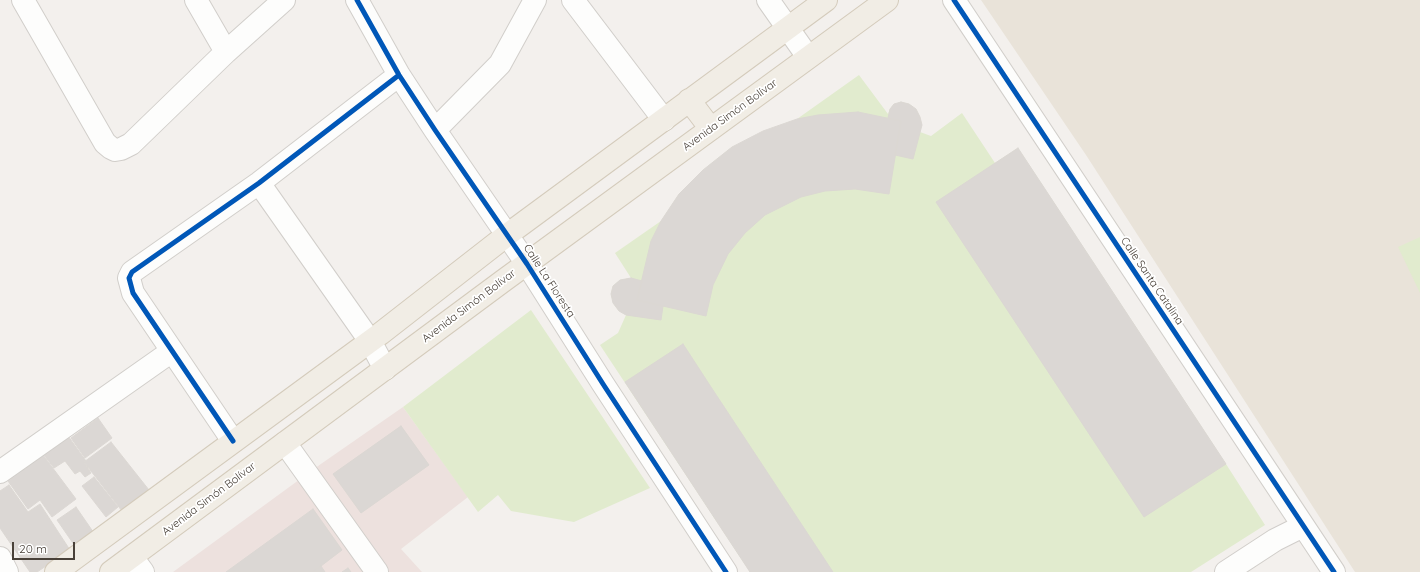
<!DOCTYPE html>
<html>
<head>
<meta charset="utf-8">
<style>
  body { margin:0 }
  #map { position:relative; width:1420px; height:572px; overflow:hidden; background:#f3f0ed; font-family:Quicksand,sans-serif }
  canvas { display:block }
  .scale { position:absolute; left:12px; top:542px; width:63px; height:18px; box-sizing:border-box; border:2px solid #494139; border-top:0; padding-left:5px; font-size:12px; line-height:14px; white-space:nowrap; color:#494139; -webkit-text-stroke:3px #fff; paint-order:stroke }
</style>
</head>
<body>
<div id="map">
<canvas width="1420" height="572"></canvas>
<div class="scale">20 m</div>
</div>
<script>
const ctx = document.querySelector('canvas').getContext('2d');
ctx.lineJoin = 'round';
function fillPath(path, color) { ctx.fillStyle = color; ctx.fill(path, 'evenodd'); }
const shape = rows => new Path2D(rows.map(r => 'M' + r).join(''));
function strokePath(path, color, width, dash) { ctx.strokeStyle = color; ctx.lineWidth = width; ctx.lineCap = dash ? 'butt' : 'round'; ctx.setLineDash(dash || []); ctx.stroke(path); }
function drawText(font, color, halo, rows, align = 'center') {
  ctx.font = font + ' Quicksand,sans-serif'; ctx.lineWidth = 3.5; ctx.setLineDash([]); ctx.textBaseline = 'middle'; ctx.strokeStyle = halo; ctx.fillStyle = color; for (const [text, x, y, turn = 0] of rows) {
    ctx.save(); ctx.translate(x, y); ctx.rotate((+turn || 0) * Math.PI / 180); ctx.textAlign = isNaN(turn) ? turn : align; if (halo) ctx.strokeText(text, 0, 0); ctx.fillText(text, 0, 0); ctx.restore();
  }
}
fillPath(shape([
  [981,0,1420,0,1420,572,1355,572,1086,155]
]), '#e9e3d9');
fillPath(shape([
  [403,407,468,497,401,549,422,572,173,572,318,466]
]), '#ede1de');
fillPath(shape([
  [859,75,888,114,890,109,894,104,901,102,909,104,916,109,920,117,922,125,920,132,931,136,962,113,995,163,1018,148,1226,464,1265,525,1191,572,750,572,600,345,618,333,626,315,619,311,613,303,611,294,613,286,620,280,631,278,615,253,661,221,679,194,703,170,732,147,797,119],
  [1420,237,1420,293,1398,247],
  [531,310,650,488,574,522,511,511,498,495,478,512,403,407]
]), '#e1ebce');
const building = shape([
  [901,102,909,104,916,109,920,117,922,125,913,159,895,155,901,121,888,118,890,109,894,104,901,102],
  [858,112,901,121,889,194,855,189,825,191,801,197,765,215,745,233,728,254,713,285,706,316,637,300,651,241,661,221,679,194,703,170,732,147,763,131,797,119,818,115,858,112],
  [1018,148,1226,464,1144,517,936,202,1018,148],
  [631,278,642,281,637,300,663,306,661,320,626,315,619,311,613,303,611,294,613,286,620,280,631,278],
  [683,344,709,384,833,572,750,572,625,382,683,344],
  [98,418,112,438,85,458,71,438,98,418],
  [401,426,429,465,361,513,333,474,401,426],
  [68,436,86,461,84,462,91,473,85,477,80,471,75,474,65,461,54,468,44,455,68,436],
  [111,442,149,490,122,511,84,462,111,442],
  [43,455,76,499,52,517,40,500,28,509,8,481,43,455],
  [94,477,118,507,106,517,82,486,94,477],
  [9,485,28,512,40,504,70,550,37,572,30,572,0,528,0,491,9,485],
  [76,507,96,536,77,549,57,520,76,507],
  [313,509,342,550,321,566,312,572,226,572,313,509],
  [321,566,325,572,312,572,321,566],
  [348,568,351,572,342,572,348,568]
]);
fillPath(building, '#dbd7d4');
strokePath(building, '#dbd7d3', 1);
const minor = shape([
  [23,0,105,143,111,148,115,150,121,149,131,144,226,52,284,0],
  [196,0,226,52],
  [357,0,399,75,435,130,527,264,603,384,726,572],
  [573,0,664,120],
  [768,0,808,57],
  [954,0,1334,572],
  [435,130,500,64,535,0],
  [259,183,370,341,385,369],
  [233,441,133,293,129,278,132,272,259,183,399,75],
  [285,443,377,572],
  [0,472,172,351],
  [132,557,143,572],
  [0,558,7,572],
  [1226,572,1275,540,1303,526]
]);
const major = shape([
  [689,100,711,129],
  [56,572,380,334,507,235,826,0],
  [111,572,503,281,887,0]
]);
strokePath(minor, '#d1ceca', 24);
strokePath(major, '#d4cbbb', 24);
strokePath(minor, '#fdfdfc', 22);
strokePath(major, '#f1ede5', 22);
strokePath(shape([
  [357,0,399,75,435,130,527,264,603,384,726,572],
  [954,0,1334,572],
  [233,441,133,293,129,278,132,272,259,183,399,75]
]), '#0057b8', 5);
drawText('11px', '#494139', '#fff', [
  ["Avenida Simón Bolívar",730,115,-36],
  ["Calle La Floresta",549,281,57],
  ["Calle Santa Catalina",1152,281,56],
  ["Avenida Simón Bolívar",469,306,-37],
  ["Avenida Simón Bolívar",209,499,-37]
]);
</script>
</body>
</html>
